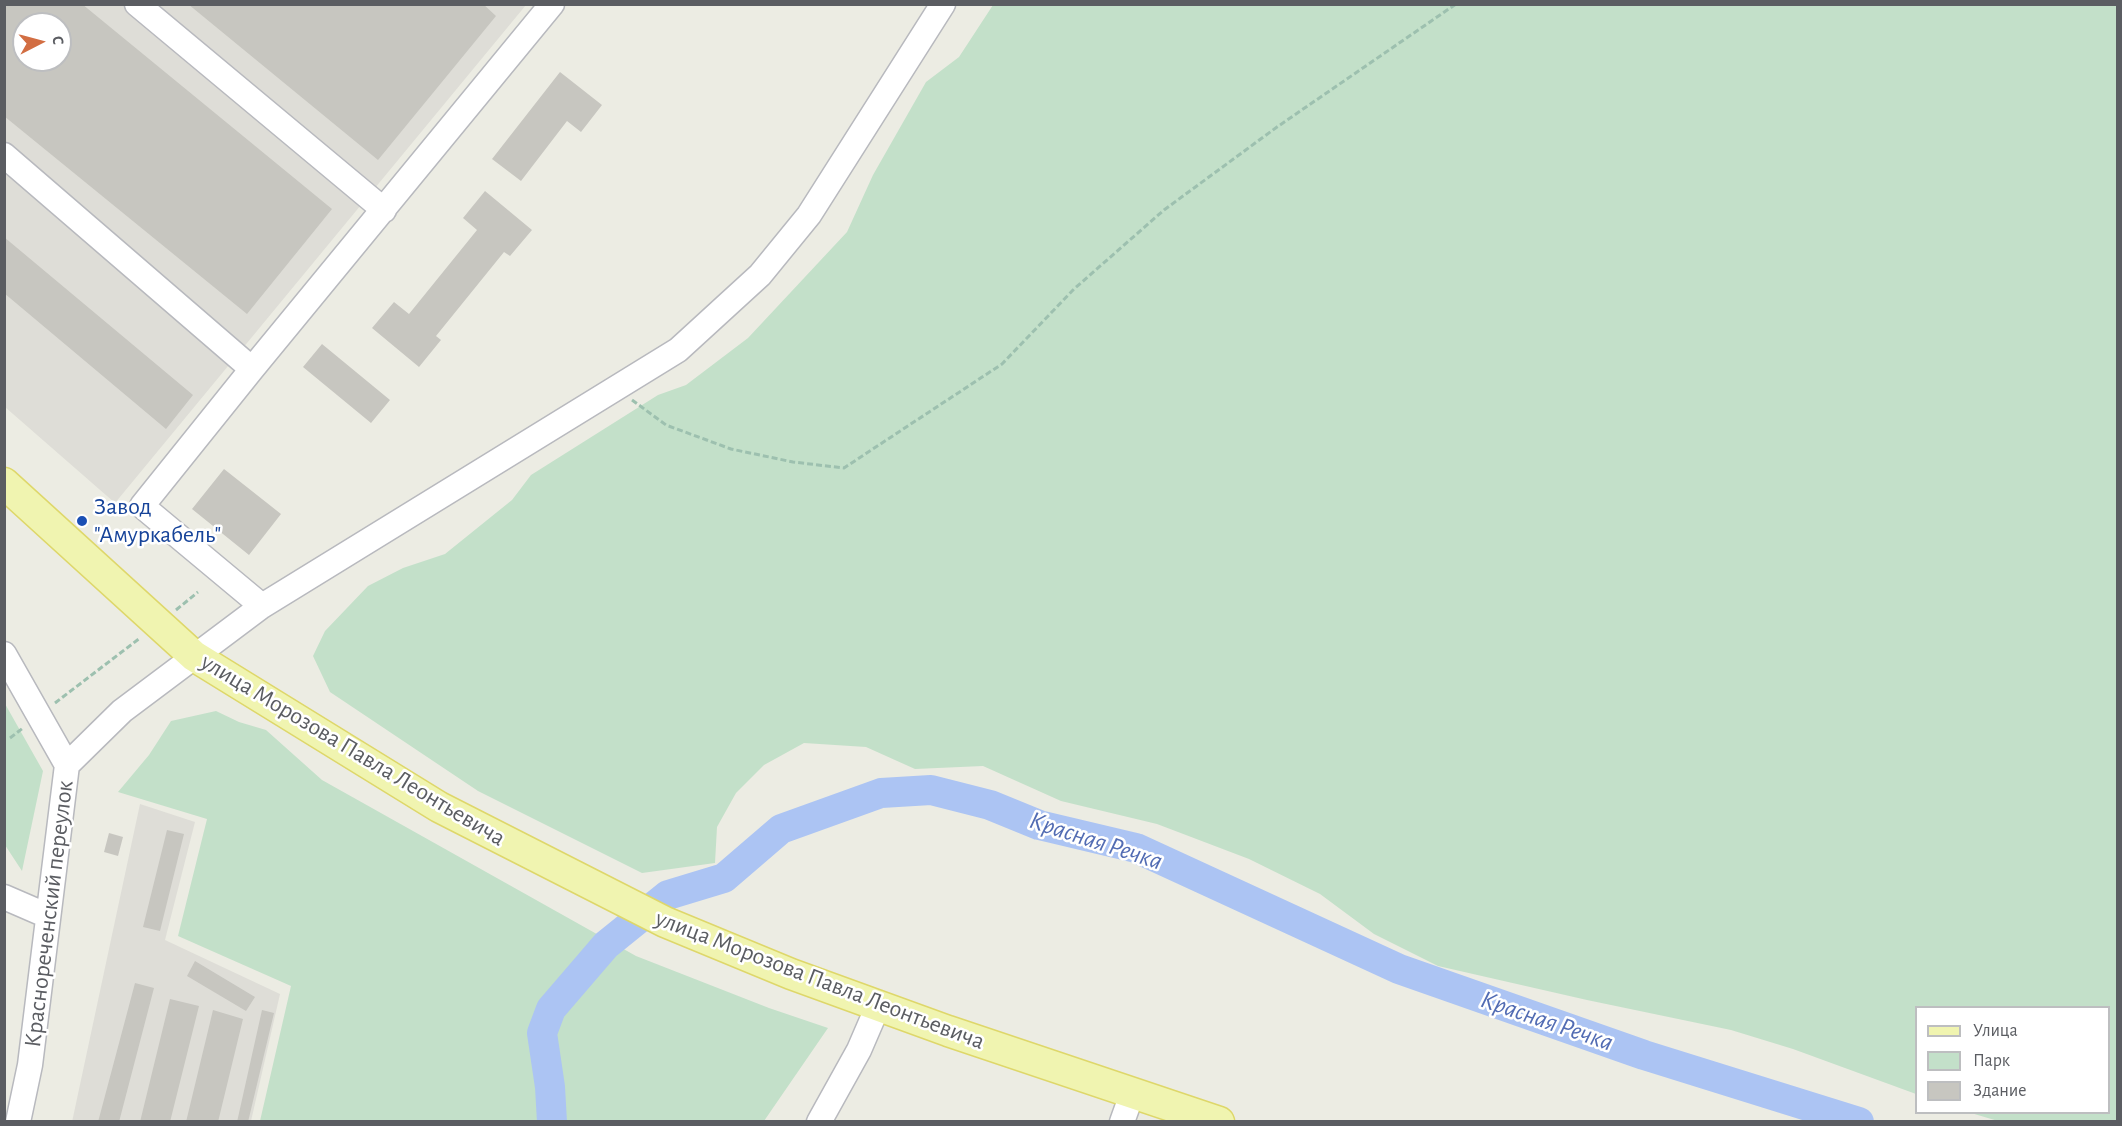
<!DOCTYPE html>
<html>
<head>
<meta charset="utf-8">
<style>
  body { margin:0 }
  #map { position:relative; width:2122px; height:1126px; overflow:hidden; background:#ecece3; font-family:"Alegreya Sans",sans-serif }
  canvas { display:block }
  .frame { position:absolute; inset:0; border:6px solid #5b5d62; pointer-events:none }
  .legend { position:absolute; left:1915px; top:1006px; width:195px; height:108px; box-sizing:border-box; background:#fff; border:2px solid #bdbec0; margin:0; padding:8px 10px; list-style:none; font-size:18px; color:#5b5d62 }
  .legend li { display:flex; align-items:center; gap:12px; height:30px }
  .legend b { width:30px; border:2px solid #bdbec0 }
  .north { position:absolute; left:12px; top:12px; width:60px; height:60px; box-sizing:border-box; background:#fff; border:2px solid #bdbec0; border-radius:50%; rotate:84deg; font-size:16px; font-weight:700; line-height:24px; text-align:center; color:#5b5d62 }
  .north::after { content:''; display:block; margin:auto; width:21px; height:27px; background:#d26e43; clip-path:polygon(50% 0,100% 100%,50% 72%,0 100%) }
</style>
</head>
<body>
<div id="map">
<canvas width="2122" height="1126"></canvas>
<div class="frame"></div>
<ul class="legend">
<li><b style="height:8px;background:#f0f4b0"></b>Улица</li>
<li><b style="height:16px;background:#c3e0c9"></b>Парк</li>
<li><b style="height:16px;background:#c7c6c0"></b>Здание</li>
</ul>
<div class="north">С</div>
</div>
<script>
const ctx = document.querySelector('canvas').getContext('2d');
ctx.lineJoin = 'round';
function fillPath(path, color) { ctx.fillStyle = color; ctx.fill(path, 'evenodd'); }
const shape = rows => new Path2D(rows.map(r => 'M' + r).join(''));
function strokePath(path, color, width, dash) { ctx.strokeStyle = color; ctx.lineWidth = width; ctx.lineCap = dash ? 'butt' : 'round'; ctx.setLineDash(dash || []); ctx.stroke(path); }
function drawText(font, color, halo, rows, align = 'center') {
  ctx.font = font + ' "Alegreya Sans",sans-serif'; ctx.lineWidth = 5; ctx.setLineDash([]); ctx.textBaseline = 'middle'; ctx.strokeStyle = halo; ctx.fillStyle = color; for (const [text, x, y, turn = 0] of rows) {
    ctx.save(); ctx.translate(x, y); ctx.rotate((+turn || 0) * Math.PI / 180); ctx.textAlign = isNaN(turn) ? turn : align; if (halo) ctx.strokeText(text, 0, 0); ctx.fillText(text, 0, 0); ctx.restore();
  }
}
fillPath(shape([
  [5,5,526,5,115,503,5,407],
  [24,24,60,24,60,60,24,60],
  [140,804,195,822,165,940,280,994,251,1121,72,1122]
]), '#deddd7');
fillPath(shape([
  [993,5,2117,5,2117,1121,1998,1121,1971,1113,2108,1112,2108,1008,1916,1008,1916,1094,1793,1049,1731,1030,1587,1000,1438,966,1374,934,1320,894,1249,859,1157,824,1061,801,983,766,915,769,866,747,804,743,764,765,736,793,717,827,715,863,642,873,478,791,330,692,313,656,325,631,368,586,403,568,445,554,512,500,531,475,658,395,686,385,748,338,847,232,873,175,926,82,959,57],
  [4,702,43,771,22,871,5,845],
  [216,711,239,722,266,730,322,780,636,956,769,1008,828,1028,764,1121,260,1121,291,986,178,936,207,819,118,792,149,755,171,721]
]), '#c3e0c9');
strokePath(shape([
  [552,1122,550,1087,542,1033,551,1009,606,945,668,895,724,878,781,829,881,793,931,790,990,805,1039,825,1136,848,1399,969,1644,1055,1859,1122]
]), '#acc4f3', 30);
fillPath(shape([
  [4,4,82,4,332,209,247,314,4,116],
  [24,24,60,24,60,60,24,60],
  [188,4,483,4,496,16,378,160],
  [560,72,602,105,581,132,567,121,521,181,492,159],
  [485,191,532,230,510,256,504,252,436,336,441,340,419,367,372,328,394,302,409,314,477,230,463,218],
  [4,237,193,395,166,429,4,293],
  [322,344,390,400,371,423,303,367],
  [224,469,281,514,249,555,192,509],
  [167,830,184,834,160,931,143,927],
  [109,833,123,837,118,856,104,852],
  [195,961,255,997,246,1011,187,976],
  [135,983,154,988,119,1122,98,1122],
  [170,999,199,1006,170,1122,140,1122],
  [213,1010,243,1019,218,1122,186,1122],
  [262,1010,274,1013,248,1122,237,1122]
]), '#c7c6c0');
const minor = shape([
  [137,4,384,210],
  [4,155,252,369],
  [262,606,142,506,252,369,552,4],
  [4,654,67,765],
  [4,897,48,916],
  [18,1122,30,1065,67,765,122,711,262,606,678,350,760,275,809,215,943,4],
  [819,1122,859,1050,878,1006],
  [1122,1122,1132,1094]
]);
const major = shape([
  [4,483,194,656,439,807,665,922,791,974,948,1031,1219,1122]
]);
strokePath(minor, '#b8b9be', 27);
strokePath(major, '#ded76a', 33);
strokePath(shape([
  [632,400,666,425,731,449,793,462,844,468,1002,364,1074,289,1164,210,1277,127,1456,4],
  [176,610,198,592],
  [55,703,140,638],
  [10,738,23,728]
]), '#9dc0af', 3, [6, 3]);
strokePath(minor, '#fff', 24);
strokePath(major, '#f0f4b0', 30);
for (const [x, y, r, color] of [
  [82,521,6,"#1a4fb4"]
]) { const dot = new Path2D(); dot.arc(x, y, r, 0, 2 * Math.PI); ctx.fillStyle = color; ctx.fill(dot); strokePath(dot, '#fff', 2); }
drawText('24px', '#164399', '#fff', [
  ["Завод",94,507],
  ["\"Амуркабель\"",94,535]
], 'left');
drawText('24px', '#5b5d62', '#fff', [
  ["улица Морозова Павла Леонтьевича",353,750,31],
  ["Краснореченский переулок",49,914,-83],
  ["улица Морозова Павла Леонтьевича",820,980,21]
]);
drawText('italic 26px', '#526cb3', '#fff', [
  ["Красная Речка",1096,841,18],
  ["Красная Речка",1547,1021,19]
]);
</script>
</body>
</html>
